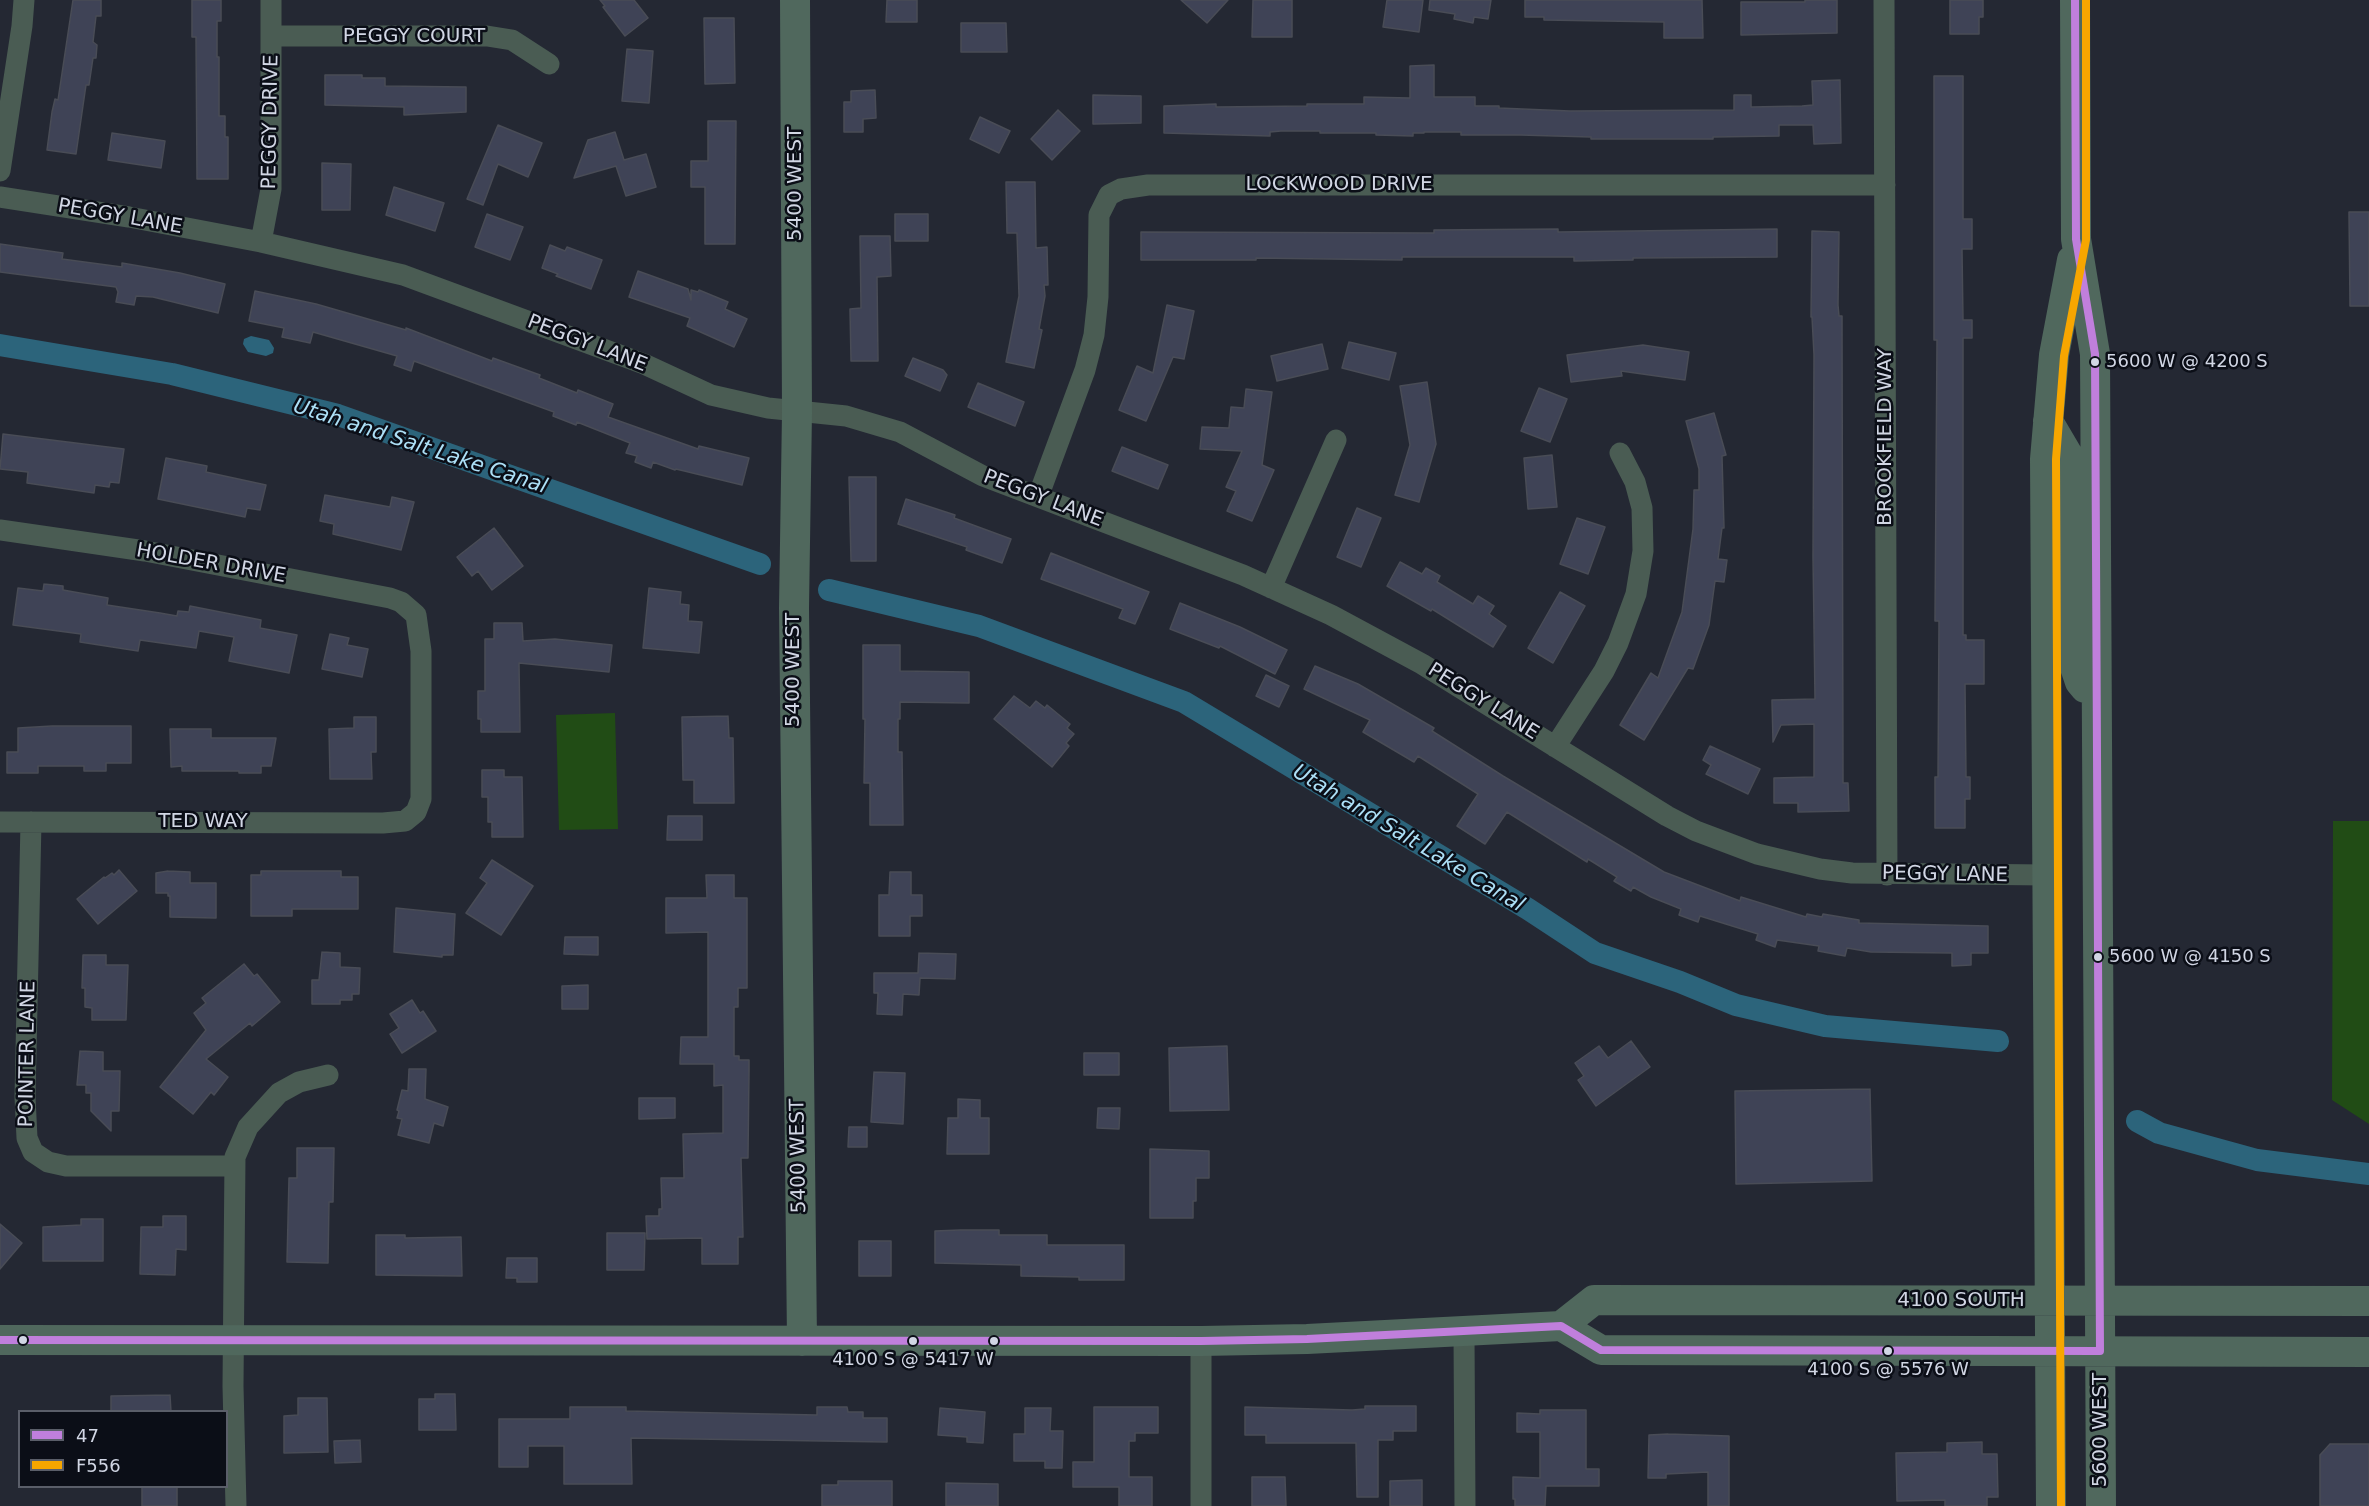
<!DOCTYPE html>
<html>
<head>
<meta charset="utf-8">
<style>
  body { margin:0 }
  #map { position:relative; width:2369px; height:1506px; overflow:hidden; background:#242833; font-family:"DejaVu Sans",sans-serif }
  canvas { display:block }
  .legend { position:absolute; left:18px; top:1410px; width:210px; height:78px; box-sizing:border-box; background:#0b0e17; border:2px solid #5a5e69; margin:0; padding:8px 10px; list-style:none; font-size:18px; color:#d1d6e4 }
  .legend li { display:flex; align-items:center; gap:12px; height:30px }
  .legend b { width:30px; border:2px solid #5a5e69 }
</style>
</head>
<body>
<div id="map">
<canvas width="2369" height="1506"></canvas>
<ul class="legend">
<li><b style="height:8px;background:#c07fdc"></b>47</li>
<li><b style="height:8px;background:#f7a600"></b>F556</li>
</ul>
</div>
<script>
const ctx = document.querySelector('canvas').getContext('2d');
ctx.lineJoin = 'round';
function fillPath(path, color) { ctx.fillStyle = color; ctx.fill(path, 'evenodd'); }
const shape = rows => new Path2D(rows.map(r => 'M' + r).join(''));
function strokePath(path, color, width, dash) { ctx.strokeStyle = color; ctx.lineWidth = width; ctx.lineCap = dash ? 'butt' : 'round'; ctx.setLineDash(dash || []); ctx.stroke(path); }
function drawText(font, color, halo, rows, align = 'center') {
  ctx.font = font + ' "DejaVu Sans",sans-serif'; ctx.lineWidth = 5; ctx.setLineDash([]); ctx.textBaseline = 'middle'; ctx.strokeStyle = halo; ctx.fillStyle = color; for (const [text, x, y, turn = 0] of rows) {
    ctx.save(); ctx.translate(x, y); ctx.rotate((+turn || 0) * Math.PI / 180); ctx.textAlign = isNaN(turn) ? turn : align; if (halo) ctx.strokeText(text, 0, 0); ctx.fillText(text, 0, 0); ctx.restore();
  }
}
fillPath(shape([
  [615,713,618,829,559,830,556,715],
  [2333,821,2369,821,2369,1124,2332,1100]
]), '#214c15');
fillPath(shape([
  [251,336,269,340,274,348,273,353,266,356,248,352,243,344,244,339]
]), '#2c647b');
strokePath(shape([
  [0,345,172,374,338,415,760,564],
  [829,590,979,626,1184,702,1528,909,1595,953,1680,982,1736,1005,1825,1026,1998,1041],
  [2137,1121,2159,1133,2257,1160,2369,1174]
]), '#2c647b', 22);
const building = shape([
  [73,0,101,0,101,16,96,16,93,42,97,45,96,58,93,58,89,85,86,85,76,154,47,150,52,112,55,99,58,100,73,0],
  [192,0,221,0,221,21,217,21,217,57,219,57,219,116,225,116,225,137,228,137,228,179,197,179,196,37,192,37,192,0],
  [600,0,634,0,648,18,625,36,603,7,605,6,600,0],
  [887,0,917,0,917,22,886,22,887,0],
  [1181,0,1228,0,1207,23,1181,0],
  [1253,0,1292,0,1292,37,1252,37,1253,0],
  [1387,0,1423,0,1419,32,1383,27,1387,0],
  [1430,0,1491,0,1488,19,1474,17,1473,23,1454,19,1455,14,1429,10,1430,0],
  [1525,0,1702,0,1703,38,1664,38,1664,22,1544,20,1544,17,1525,17,1525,0],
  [1805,0,1837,0,1837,33,1741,35,1741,2,1805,2,1805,0],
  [1950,0,1983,0,1983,17,1979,17,1979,34,1950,34,1950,0],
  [704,18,734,18,735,83,705,84,704,18],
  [961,23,1006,23,1007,52,961,52,961,23],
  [627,49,653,51,649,103,622,101,627,49],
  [1434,65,1434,97,1475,97,1475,106,1499,106,1499,108,1570,111,1734,110,1734,95,1751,95,1751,107,1802,106,1813,105,1812,81,1840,80,1841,143,1814,144,1813,125,1779,125,1779,136,1713,137,1713,139,1591,139,1591,137,1520,135,1461,135,1461,132,1424,132,1424,133,1413,133,1413,136,1376,135,1376,133,1320,133,1320,131,1281,131,1270,132,1270,136,1164,133,1164,106,1216,104,1216,107,1307,106,1307,104,1364,104,1364,97,1410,98,1410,66,1434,65],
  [325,75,362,75,362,78,385,78,385,86,466,87,466,112,404,115,404,107,325,105,325,75],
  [1934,76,1963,76,1963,219,1972,219,1972,249,1962,249,1963,320,1972,320,1972,338,1963,338,1963,635,1966,635,1966,640,1984,640,1984,684,1965,684,1966,777,1970,777,1970,799,1965,799,1965,828,1935,828,1935,777,1938,777,1939,621,1935,621,1937,340,1934,340,1934,76],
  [875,90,876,118,863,119,863,132,844,132,844,102,851,102,851,91,875,90],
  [1093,95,1141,96,1141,123,1093,124,1093,95],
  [1058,110,1080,131,1052,160,1031,139,1058,110],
  [980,117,1010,131,999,153,970,139,980,117],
  [708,121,736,121,735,244,705,244,705,187,691,187,691,161,708,161,708,121],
  [498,125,542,143,528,177,498,164,483,205,467,199,498,125],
  [615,132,624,160,646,154,656,187,626,196,616,166,574,178,588,140,615,132],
  [112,133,165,141,161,168,108,160,112,133],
  [322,163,351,164,350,210,322,210,322,163],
  [1006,182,1035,182,1036,248,1047,247,1048,285,1044,285,1045,296,1039,329,1042,330,1034,368,1006,362,1019,296,1017,233,1007,233,1006,182],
  [394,187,444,203,435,231,386,215,394,187],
  [2349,212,2369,212,2369,306,2350,306,2349,212],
  [487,214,523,227,510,260,475,247,487,214],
  [895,214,928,214,928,241,895,241,895,214],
  [1558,229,1558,232,1777,229,1777,257,1633,258,1633,260,1574,261,1574,257,1402,257,1402,260,1256,258,1256,260,1141,260,1141,232,1434,233,1434,230,1558,229],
  [1812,231,1839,232,1838,305,1839,316,1842,316,1843,783,1848,783,1849,811,1798,812,1798,803,1774,803,1774,778,1814,777,1814,724,1781,725,1773,742,1772,700,1815,699,1813,557,1814,355,1812,317,1811,317,1812,231],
  [860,236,890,236,891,276,877,277,878,361,851,361,850,309,861,308,860,236],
  [0,244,63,253,62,259,122,267,122,263,180,273,225,284,218,313,153,297,136,296,134,305,116,302,118,292,116,287,0,272,0,244],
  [550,245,565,251,567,247,602,260,591,289,556,276,558,274,542,268,550,245],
  [638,271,688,289,691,300,691,290,698,292,699,290,728,302,725,309,747,319,734,347,687,326,690,318,629,297,638,271],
  [255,291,316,304,406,330,406,328,492,361,493,358,540,375,539,378,577,393,578,390,613,404,608,417,698,449,699,446,749,458,742,485,676,469,675,470,653,462,651,468,635,462,637,456,626,453,630,443,577,422,576,425,553,416,554,412,414,361,411,371,394,365,397,356,313,332,310,343,282,337,284,328,249,321,255,291],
  [1167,305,1194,311,1184,359,1173,357,1146,421,1119,410,1137,366,1153,373,1167,305],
  [1349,342,1396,353,1389,380,1342,368,1349,342],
  [1322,344,1328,369,1277,381,1271,356,1322,344],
  [1643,345,1689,352,1685,380,1621,371,1622,376,1571,382,1567,355,1643,345],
  [913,358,943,370,947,375,940,391,905,376,913,358],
  [1427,382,1436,444,1419,502,1395,495,1410,445,1400,386,1427,382],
  [978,383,1024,402,1015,426,968,407,978,383],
  [1539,388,1567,399,1550,442,1521,431,1539,388],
  [1246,389,1272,392,1262,465,1274,470,1252,521,1227,511,1236,491,1226,487,1242,451,1200,449,1202,427,1229,428,1231,407,1244,408,1246,389],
  [1714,413,1726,455,1722,456,1724,528,1722,528,1718,559,1727,560,1724,582,1715,581,1709,625,1693,669,1688,668,1644,740,1620,725,1651,673,1658,678,1682,612,1693,529,1694,490,1699,490,1699,469,1686,421,1714,413],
  [3,434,124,449,119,483,110,482,109,487,95,485,94,493,27,483,28,472,0,469,3,434],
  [1122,447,1168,465,1158,489,1112,471,1122,447],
  [1552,455,1557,507,1528,509,1524,458,1552,455],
  [166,458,207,466,206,472,266,485,260,510,247,508,245,517,158,499,166,458],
  [849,477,876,477,876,561,851,561,849,477],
  [325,495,390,507,392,497,414,502,401,550,333,534,334,524,320,521,325,495],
  [906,499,955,515,954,518,1011,539,1002,563,966,550,967,547,898,524,906,499],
  [1357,508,1381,518,1361,567,1337,557,1357,508],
  [1577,518,1605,527,1588,574,1560,564,1577,518],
  [494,528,523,566,492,590,478,571,472,576,457,557,494,528],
  [1051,553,1149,592,1135,624,1119,618,1123,609,1041,579,1051,553],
  [1400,562,1422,574,1426,568,1440,576,1437,582,1473,604,1478,596,1494,606,1489,614,1506,626,1493,647,1432,609,1431,611,1387,586,1400,562],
  [44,584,63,586,63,590,108,598,107,605,160,613,177,616,178,611,189,612,190,606,261,620,260,628,297,635,289,673,229,661,234,637,199,631,196,648,140,640,138,651,80,642,81,634,13,625,18,588,43,591,44,584],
  [649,588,681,592,680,604,689,605,688,621,702,622,699,653,643,648,649,588],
  [1560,592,1585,606,1553,663,1528,648,1560,592],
  [1180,603,1240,627,1287,650,1275,674,1220,646,1219,648,1170,629,1180,603],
  [494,623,522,623,523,641,555,639,612,645,609,672,519,663,520,732,481,732,481,719,478,719,478,691,485,691,485,639,494,639,494,623],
  [330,634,349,638,347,645,368,649,362,677,322,669,330,634],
  [863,645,900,645,900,671,969,672,969,703,900,702,900,719,898,719,898,752,902,752,903,825,870,825,870,783,864,783,865,719,863,719,863,645],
  [1315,666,1358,684,1434,728,1432,731,1503,776,1664,872,1740,901,1741,897,1806,917,1807,914,1822,917,1823,914,1859,920,1859,923,1988,926,1988,953,1971,953,1971,965,1952,966,1952,953,1871,952,1847,948,1845,956,1818,951,1819,946,1777,940,1775,947,1756,940,1758,934,1700,916,1698,922,1679,915,1681,909,1651,897,1633,887,1631,891,1614,881,1617,877,1588,859,1587,862,1507,812,1485,844,1457,826,1478,794,1418,756,1414,762,1363,732,1370,720,1304,689,1315,666],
  [1266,675,1289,686,1279,707,1256,696,1266,675],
  [1014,696,1030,708,1036,701,1045,708,1047,705,1070,724,1067,728,1074,734,1066,743,1069,746,1052,767,994,719,1014,696],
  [728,716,729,738,733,738,734,803,694,803,694,780,683,780,682,717,728,716],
  [354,717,376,717,376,752,371,752,372,779,330,779,329,729,354,728,354,717],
  [52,726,131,726,131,763,106,763,106,771,84,771,84,766,38,766,38,773,7,773,7,752,18,752,18,728,52,726],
  [170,729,211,729,211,738,276,738,271,766,261,766,261,773,239,773,239,771,182,771,182,766,171,767,170,729],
  [1710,746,1760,769,1748,794,1706,774,1711,765,1703,760,1710,746],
  [482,770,504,770,504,777,522,777,523,837,492,837,492,822,488,822,488,797,482,797,482,770],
  [668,816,702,816,702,840,667,840,668,816],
  [492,860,533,886,501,935,466,913,487,883,480,878,492,860],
  [119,870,137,891,98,924,77,899,104,877,105,878,112,873,114,875,119,870],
  [168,871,190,872,190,883,216,883,216,918,170,917,170,896,168,896,168,893,156,893,156,873,168,871],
  [261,871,341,871,341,877,358,877,358,909,292,909,292,916,251,916,251,875,261,875,261,871],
  [890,872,911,872,911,895,922,895,922,916,910,916,910,936,879,936,879,895,889,895,890,872],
  [706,875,734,875,734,898,747,898,747,988,738,988,738,1007,734,1007,734,1056,739,1056,739,1060,749,1060,749,1072,748,1158,741,1158,743,1237,738,1237,738,1264,702,1264,702,1238,647,1239,646,1216,659,1216,659,1209,662,1209,661,1178,684,1178,683,1134,723,1133,723,1085,714,1086,714,1064,680,1064,681,1037,708,1037,708,932,666,933,666,898,707,898,706,875],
  [396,908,455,914,453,955,442,955,442,957,394,952,396,908],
  [565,937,598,937,598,955,564,954,565,937],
  [322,952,340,953,340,967,360,968,359,994,352,994,352,1000,340,1000,340,1004,312,1004,312,980,319,980,322,952],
  [919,953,956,954,955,979,920,978,919,995,903,994,902,1015,877,1014,878,993,874,993,874,973,918,973,919,953],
  [83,955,106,955,106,965,128,965,126,1020,92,1020,92,1008,85,1007,85,988,82,988,83,955],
  [244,964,254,976,257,974,280,1002,252,1026,250,1023,206,1059,228,1077,214,1095,211,1092,193,1114,160,1087,206,1030,194,1013,206,1003,202,998,244,964],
  [588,985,588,1009,562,1009,562,986,588,985],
  [412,1000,420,1013,423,1011,436,1031,402,1053,390,1034,399,1028,390,1014,412,1000],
  [1631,1041,1650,1067,1596,1106,1578,1080,1584,1076,1575,1063,1599,1046,1608,1058,1631,1041],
  [1227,1046,1229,1110,1170,1111,1169,1048,1227,1046],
  [80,1051,103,1052,103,1071,120,1071,119,1111,111,1111,111,1131,91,1111,91,1093,86,1093,86,1085,77,1085,80,1051],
  [1084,1053,1119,1053,1119,1075,1084,1075,1084,1053],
  [409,1069,426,1069,425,1099,448,1107,443,1126,434,1123,429,1143,398,1135,402,1119,397,1118,399,1111,397,1110,402,1090,408,1091,409,1069],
  [874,1072,905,1073,903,1124,871,1122,874,1072],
  [1870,1089,1872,1181,1736,1184,1735,1091,1870,1089],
  [639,1098,675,1098,675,1118,639,1119,639,1098],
  [958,1099,980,1100,980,1118,989,1118,989,1154,947,1154,948,1118,958,1118,958,1099],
  [1098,1108,1120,1108,1119,1129,1097,1128,1098,1108],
  [849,1127,867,1127,867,1147,848,1147,849,1127],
  [297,1148,334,1148,333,1202,329,1202,328,1263,287,1262,289,1178,297,1178,297,1148],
  [1150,1149,1209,1151,1209,1178,1196,1178,1196,1201,1193,1201,1193,1218,1150,1218,1150,1149],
  [163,1216,186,1216,186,1250,176,1249,175,1275,140,1274,141,1227,163,1227,163,1216],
  [81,1219,103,1219,103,1261,43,1261,43,1227,81,1225,81,1219],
  [0,1224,22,1243,0,1269,0,1224],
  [960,1230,999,1230,999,1235,1047,1235,1047,1245,1124,1245,1124,1280,1079,1280,1079,1277,1021,1276,1021,1265,935,1263,935,1231,960,1230],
  [607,1233,645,1233,644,1270,607,1270,607,1233],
  [376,1235,405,1235,405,1238,461,1237,462,1276,376,1275,376,1235],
  [859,1241,891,1241,891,1276,859,1276,859,1241],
  [507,1258,537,1258,537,1282,517,1282,517,1278,506,1278,507,1258],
  [435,1394,455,1394,456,1430,419,1430,419,1399,435,1399,435,1394],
  [170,1395,171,1412,111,1412,111,1396,170,1395],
  [298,1398,327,1398,328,1452,284,1453,284,1416,298,1415,298,1398],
  [1365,1406,1416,1406,1416,1431,1393,1431,1393,1440,1378,1440,1378,1497,1357,1497,1356,1443,1266,1443,1266,1435,1245,1435,1245,1407,1352,1410,1365,1409,1365,1406],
  [570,1407,626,1407,626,1411,817,1415,817,1407,847,1407,848,1412,863,1412,863,1418,887,1418,887,1442,631,1438,632,1484,564,1484,564,1446,528,1446,528,1467,499,1467,499,1419,570,1419,570,1407],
  [1094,1407,1158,1407,1158,1433,1135,1433,1135,1441,1129,1441,1129,1477,1152,1477,1152,1506,1119,1506,1119,1487,1073,1487,1073,1462,1094,1462,1094,1407],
  [940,1408,985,1412,983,1443,967,1442,967,1437,938,1435,940,1408],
  [1025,1408,1051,1408,1050,1431,1063,1431,1062,1468,1045,1468,1045,1461,1014,1461,1014,1434,1025,1434,1025,1408],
  [1540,1410,1586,1410,1586,1469,1599,1469,1599,1486,1546,1486,1545,1506,1515,1506,1515,1499,1513,1499,1513,1477,1540,1478,1540,1432,1517,1432,1517,1413,1540,1414,1540,1410],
  [1668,1434,1729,1436,1729,1506,1708,1506,1708,1472,1666,1474,1666,1478,1648,1478,1649,1435,1668,1434],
  [360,1440,361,1462,335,1463,334,1441,360,1440],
  [1982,1442,1982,1454,1997,1454,1998,1497,1987,1497,1987,1506,1945,1506,1945,1500,1897,1501,1896,1453,1947,1452,1947,1443,1982,1442],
  [2330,1444,2369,1444,2369,1506,2320,1506,2320,1455,2330,1444],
  [1252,1477,1285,1477,1286,1506,1252,1506,1252,1477],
  [1422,1480,1422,1506,1390,1506,1390,1481,1422,1480],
  [838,1481,892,1481,892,1506,822,1506,822,1485,838,1485,838,1481],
  [946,1483,998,1484,998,1506,946,1506,946,1483],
  [142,1486,177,1486,177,1506,142,1506,142,1486]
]);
fillPath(building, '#3f4356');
strokePath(building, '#494c56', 1.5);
strokePath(shape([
  [1884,0,1887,875],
  [272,36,487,36,512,40,549,64],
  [0,171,22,26,24,0],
  [0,197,129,217,261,242,403,275,644,364,711,395,768,408,846,416,900,432,983,476,1243,575,1331,615,1422,664,1667,816,1696,831,1757,854,1820,869,1852,873,2048,875],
  [261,242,271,189,271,0],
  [1038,497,1085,370,1094,335,1098,297,1099,215,1109,195,1121,189,1148,185,1885,185],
  [0,530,145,551,390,598,401,602,416,615,421,651,421,799,416,812,405,821,383,823,0,822],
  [1271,588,1336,440],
  [1555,747,1604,671,1618,643,1636,594,1643,551,1642,508,1635,482,1620,453],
  [31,822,25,1097,27,1138,33,1152,48,1162,66,1166,234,1166],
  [1464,1333,1465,1506],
  [1201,1341,1201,1506],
  [236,1506,233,1386,235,1157,248,1127,279,1093,299,1082,328,1075]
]), '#4a5c53', 21);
strokePath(shape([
  [795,0,797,412,794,608,802,1341],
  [2075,0,2076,239,2095,354,2101,1506],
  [2048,421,2068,455,2074,492,2076,670,2080,682,2085,688,2096,689],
  [1561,1326,1601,1350,2369,1352],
  [0,1340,1201,1341,1307,1339,1561,1326,1594,1300,2369,1301],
  [2051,1506,2045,459,2054,355,2072,260]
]), '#50685d', 30);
strokePath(shape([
  [0,1340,1201,1341,1307,1339,1561,1326,1601,1350,2100,1351,2095,354,2076,239,2075,0]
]), '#c07fdc', 8);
strokePath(shape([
  [2061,1506,2056,459,2064,356,2086,240,2086,0]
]), '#f7a600', 8);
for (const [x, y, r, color] of [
  [2095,362,5,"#d1d6e4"],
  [2098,957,5,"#d1d6e4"],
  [23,1340,5,"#d1d6e4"],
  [913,1341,5,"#d1d6e4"],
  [994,1341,5,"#d1d6e4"],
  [1888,1351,5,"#d1d6e4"]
]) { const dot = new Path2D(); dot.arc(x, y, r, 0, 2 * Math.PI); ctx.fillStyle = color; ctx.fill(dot); strokePath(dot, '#0b0e17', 2); }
drawText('18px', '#d1d6e4', '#0b0e17', [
  ["5600 W @ 4200 S",2106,362],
  ["5600 W @ 4150 S",2109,957],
  ["4100 S @ 5417 W",913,1360,"center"],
  ["4100 S @ 5576 W",1888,1370,"center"]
], 'left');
drawText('20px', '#d1d6e4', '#0b0e17', [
  ["PEGGY COURT",414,37],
  ["PEGGY DRIVE",271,122,-89],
  ["5400 WEST",796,184,-90],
  ["LOCKWOOD DRIVE",1339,185],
  ["PEGGY LANE",120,217,10],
  ["PEGGY LANE",587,344,21],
  ["BROOKFIELD WAY",1886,437,-90],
  ["PEGGY LANE",1043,499,21],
  ["HOLDER DRIVE",211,564,10],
  ["5400 WEST",794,670,-90],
  ["PEGGY LANE",1483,702,32],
  ["TED WAY",203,822],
  ["PEGGY LANE",1945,875,1],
  ["POINTER LANE",28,1054,-89],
  ["5400 WEST",799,1156,-91],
  ["4100 SOUTH",1961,1301],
  ["5600 WEST",2101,1430,-90]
]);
drawText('italic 21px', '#ade0f7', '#0b0e17', [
  ["Utah and Salt Lake Canal",420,447,18],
  ["Utah and Salt Lake Canal",1408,839,31]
]);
</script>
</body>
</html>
